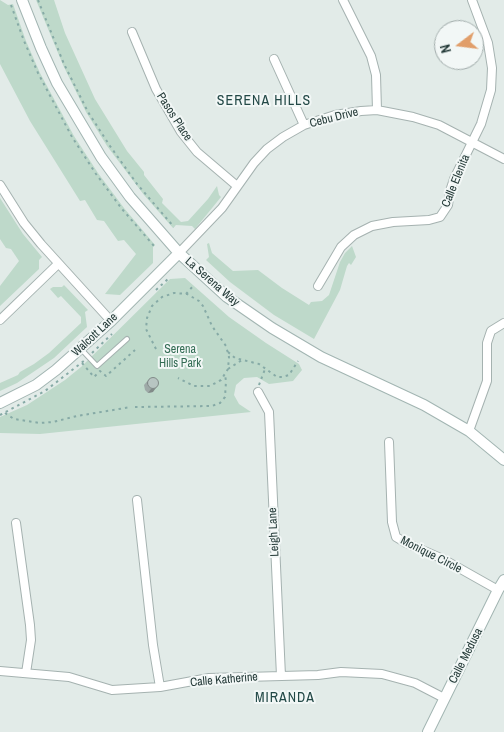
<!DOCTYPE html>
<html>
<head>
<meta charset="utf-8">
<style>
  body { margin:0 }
  #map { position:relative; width:504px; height:732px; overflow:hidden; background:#e2ebe8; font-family:"Archivo Narrow",sans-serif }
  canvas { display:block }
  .north { position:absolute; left:434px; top:20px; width:50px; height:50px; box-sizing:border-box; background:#f2f7f6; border:1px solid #a0abaa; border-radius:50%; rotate:255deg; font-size:14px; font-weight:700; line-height:20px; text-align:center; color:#243a38 }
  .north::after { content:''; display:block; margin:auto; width:18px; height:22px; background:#e19e6a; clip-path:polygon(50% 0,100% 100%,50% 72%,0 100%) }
</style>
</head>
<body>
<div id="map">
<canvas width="504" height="732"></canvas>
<div class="north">N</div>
</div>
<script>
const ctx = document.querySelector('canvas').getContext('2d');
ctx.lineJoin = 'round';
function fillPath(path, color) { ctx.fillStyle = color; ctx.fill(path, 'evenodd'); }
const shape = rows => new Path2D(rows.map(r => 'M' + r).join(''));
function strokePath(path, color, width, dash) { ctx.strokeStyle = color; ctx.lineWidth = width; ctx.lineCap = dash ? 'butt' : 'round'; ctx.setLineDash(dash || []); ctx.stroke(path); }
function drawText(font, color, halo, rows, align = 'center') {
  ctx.font = font + ' "Archivo Narrow",sans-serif'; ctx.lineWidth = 4; ctx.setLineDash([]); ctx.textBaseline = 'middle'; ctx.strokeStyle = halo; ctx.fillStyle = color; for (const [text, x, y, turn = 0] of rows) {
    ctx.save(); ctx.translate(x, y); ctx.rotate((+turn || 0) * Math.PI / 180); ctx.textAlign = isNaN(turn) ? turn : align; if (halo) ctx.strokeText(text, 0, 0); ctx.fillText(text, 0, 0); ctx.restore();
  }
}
fillPath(shape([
  [0,0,8,5,13,4,26,41,40,73,74,136,98,173,124,208,155,245,153,247,153,263,120,295,105,294,136,254,124,240,118,241,104,221,97,220,85,200,80,201,30,121,0,64],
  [36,0,54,0,65,33,95,99,127,151,144,172,144,175,163,199,162,203,181,222,188,221,208,199,217,186,219,195,221,197,195,229,192,226,176,225,173,228,144,195,107,146,86,112,63,65],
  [0,198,23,234,42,257,39,260,39,269,0,306,0,286,19,261,11,249,6,248,0,239],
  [209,243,212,253,233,271,258,270,282,288,309,305,311,302,322,301,329,295,340,262,345,253,352,246,356,257,351,265,349,263,347,266,340,290,314,339,274,315,230,282,206,260,209,257,207,244],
  [185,278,229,317,266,343,299,364,302,370,293,381,269,384,257,377,244,378,236,385,234,395,239,404,251,412,40,434,0,433,0,417,27,405,65,380,81,367,170,279],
  [64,285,88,310,85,312,87,327,54,358,17,383,0,391,0,383,18,375,20,372,34,364,49,353,81,323,81,317,61,296,58,298,50,289,53,287,62,287]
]), '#bed9ca');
const lane = shape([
  [81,349,97,366,127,339]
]);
const street = shape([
  [343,0,371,56,376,75,377,110],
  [132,32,156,89,181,132,197,152,237,186],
  [274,59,304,125],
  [0,185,24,223,41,244,111,321],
  [179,253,222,208,254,163,267,149,283,137,304,125,335,115,361,111,377,110,413,117,439,125,504,159],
  [318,286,341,247,354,235,372,226,393,222,429,220,440,217,448,205,450,191,454,179,481,124,491,90,492,68,488,43,472,0],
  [0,320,58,264],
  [258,392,269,412,281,676],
  [469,431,487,381,487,343,491,331,504,323],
  [389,442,392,522,396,537,406,543,443,559,498,590],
  [137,500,153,645,160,687],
  [16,523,30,625,31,640,26,673],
  [0,671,69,677,112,690,160,687,209,678,318,675,341,672,382,674,415,683,444,698]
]);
const secondary = shape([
  [22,0,41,48,57,83,101,157,130,197,179,253,227,297,272,328,321,357,424,405,469,431,504,460],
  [0,403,36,385,56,370,111,321,179,253],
  [428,732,498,590,504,580]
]);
strokePath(lane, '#a5b2b0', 6);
strokePath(street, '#a5b2b0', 10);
strokePath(secondary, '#a2b5b2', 12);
strokePath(shape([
  [38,0,64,64,88,112,110,146,137,184,174,227],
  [11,5,24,41,38,73,72,137,96,174,122,209,154,246],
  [156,290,169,278],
  [186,294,194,285],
  [156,349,146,329,147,318,152,306,162,297,174,293,187,294,199,301,203,306,212,326,226,346,229,357,228,369,221,380,210,386,194,386,178,378],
  [228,352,235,358,259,364,277,377,282,377,289,375,298,361],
  [92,353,112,334],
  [82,363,94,377,100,371,106,376,135,350],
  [228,369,242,360],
  [259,385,265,369],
  [135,407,212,406,220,403,225,397,226,381,225,375],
  [5,413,14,419,40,423,53,422,77,416,131,407],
  [0,415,45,391,85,360]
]), '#86aaa6', 2, [2.5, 4]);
strokePath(lane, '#fff', 4);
strokePath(street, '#fff', 8);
strokePath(secondary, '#fff', 10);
fillPath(shape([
  [150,378,153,392,148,393,145,390,144,385]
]), '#9ea9a7');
fillPath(shape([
  [158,385,153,392,148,393,151,389]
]), '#818a88');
const building = shape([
  '147.5 383a5.5 5.5 0 1 1 11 0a5.5 5.5 0 1 1-11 0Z'
]);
fillPath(building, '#b8c5c2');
strokePath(building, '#818a88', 1);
drawText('12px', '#243a38', '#f2f7f6', [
  ["Pasos Place",174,117,57],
  ["Cebu Drive",334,118,-14],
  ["Calle Elenita",456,181,-68],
  ["La Serena Way",212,282,41],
  ["Walcott Lane",95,335,-43],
  ["Leigh Lane",274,532,-93],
  ["Monique Circle",431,555,27],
  ["Calle Medusa",466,656,-63],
  ["Calle Katherine",224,680,-5]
]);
drawText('12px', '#336c54', '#f2f7f6', [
  ["Serena",180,350],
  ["Hills Park",180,364]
]);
ctx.letterSpacing = '1px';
drawText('14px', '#234947', '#f2f7f6', [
  ["SERENA HILLS",264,101],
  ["MIRANDA",285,698]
]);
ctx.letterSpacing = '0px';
</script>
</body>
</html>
